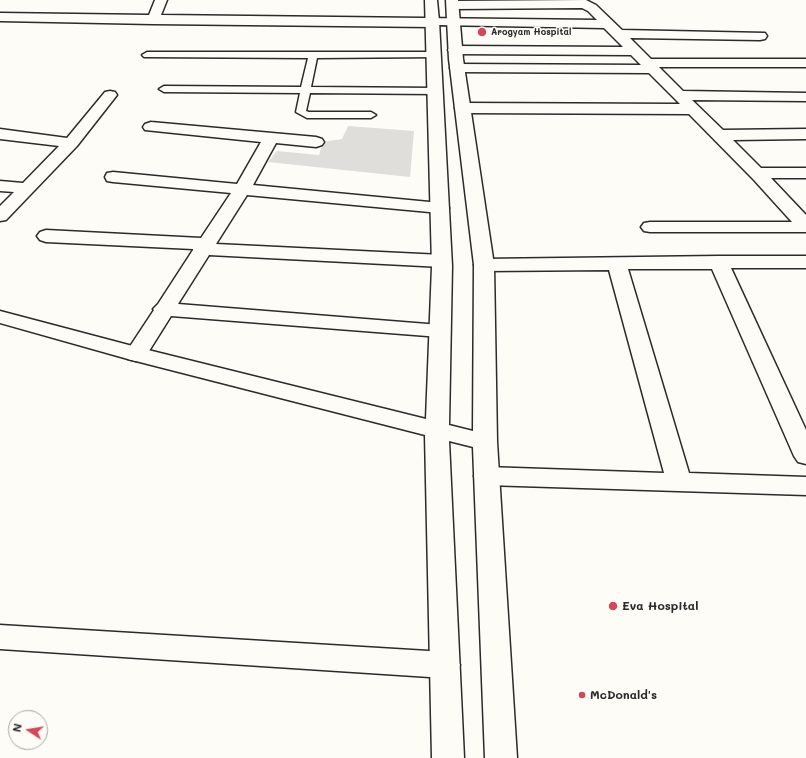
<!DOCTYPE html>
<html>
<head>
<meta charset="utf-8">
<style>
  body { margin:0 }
  #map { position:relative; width:806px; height:758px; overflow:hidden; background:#fdfcf7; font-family:Mali,sans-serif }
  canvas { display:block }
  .north { position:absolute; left:8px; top:710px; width:40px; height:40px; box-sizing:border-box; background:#fdfcf7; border:1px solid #a9a8a5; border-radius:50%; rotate:282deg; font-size:11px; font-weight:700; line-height:16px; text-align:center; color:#2b2b2b }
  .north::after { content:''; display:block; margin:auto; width:14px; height:18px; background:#d1495b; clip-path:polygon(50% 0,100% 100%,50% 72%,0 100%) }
</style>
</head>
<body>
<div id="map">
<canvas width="806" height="758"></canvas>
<div class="north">N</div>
</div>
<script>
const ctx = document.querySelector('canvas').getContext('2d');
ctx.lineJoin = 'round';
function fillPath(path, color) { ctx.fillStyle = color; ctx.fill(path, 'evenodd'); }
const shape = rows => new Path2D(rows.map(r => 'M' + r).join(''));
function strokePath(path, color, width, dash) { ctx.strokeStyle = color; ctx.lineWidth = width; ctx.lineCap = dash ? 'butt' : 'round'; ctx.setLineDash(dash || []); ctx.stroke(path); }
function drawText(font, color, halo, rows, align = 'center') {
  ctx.font = font + ' Mali,sans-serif'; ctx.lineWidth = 3; ctx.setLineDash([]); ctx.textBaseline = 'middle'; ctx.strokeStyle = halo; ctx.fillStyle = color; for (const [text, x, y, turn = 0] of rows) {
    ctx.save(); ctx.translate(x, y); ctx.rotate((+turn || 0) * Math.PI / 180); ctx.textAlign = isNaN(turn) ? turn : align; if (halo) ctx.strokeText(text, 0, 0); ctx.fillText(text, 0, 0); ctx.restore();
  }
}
fillPath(shape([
  [348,126,414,131,410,177,268,162,277,151,319,155,323,142,342,139]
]), '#dfdeda');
const service = shape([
  [147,52,434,52,437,53,439,55,437,57,317,58,311,87,436,88,441,91,436,94,310,93,306,111,309,112,371,112,376,115,371,118,307,118,296,112,300,93,164,92,159,89,164,86,301,87,308,58,144,57,142,55,147,52]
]);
const minor = shape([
  [155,0,167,0,161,15,597,20,588,11,582,8,453,9,449,8,447,5,449,2,453,1,586,0,596,5,622,30,765,33,767,36,765,39,760,40,630,38,651,59,806,59,806,67,659,67,683,91,806,93,806,101,692,100,723,130,806,129,806,139,733,140,761,168,806,168,806,178,771,178,806,215,806,232,650,232,644,231,641,227,644,223,650,222,792,222,754,180,689,114,463,113,458,111,455,108,458,105,463,103,680,104,649,73,457,72,452,71,450,68,452,65,457,64,641,65,631,55,455,54,450,53,448,50,450,47,455,46,623,47,604,28,438,25,433,27,153,24,0,21,0,13,149,15,155,0],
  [110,91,115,92,117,95,77,146,6,220,0,221,0,206,14,192,0,191,0,181,23,183,59,146,0,139,0,129,67,138,105,92,110,91],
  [151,122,316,137,322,139,324,142,322,145,316,147,276,143,253,185,440,203,446,204,449,208,446,212,440,213,247,195,216,244,442,255,449,257,451,261,449,265,442,267,209,255,178,304,440,325,447,327,450,331,447,335,440,337,171,316,144,359,136,361,128,359,125,354,154,310,153,309,158,304,193,250,193,249,46,242,40,240,37,236,40,232,46,230,201,238,231,193,113,182,107,181,105,177,107,173,113,172,237,184,261,142,145,130,143,127,145,124,151,122],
  [719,256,806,256,806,268,731,268,806,430,806,464,798,462,794,456,712,269,628,269,689,473,806,477,806,495,486,485,477,482,474,476,477,470,486,467,664,473,609,270,484,271,477,269,474,265,477,261,484,259,719,256],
  [0,625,445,652,455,656,460,665,455,674,445,678,0,649,0,625]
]);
const tertiary = shape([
  [425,0,437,0,439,21,452,266,449,425,473,431,474,265,449,59,446,0,458,0,463,59,494,265,497,442,517,758,485,758,473,447,449,441,464,758,432,758,425,435,128,359,0,323,0,311,140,348,426,419,432,266,425,0]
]);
strokePath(service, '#2b2b2b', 3);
strokePath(minor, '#2b2b2b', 3);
strokePath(tertiary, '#2b2b2b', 3);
fillPath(service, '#fdfcf7');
fillPath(minor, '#fdfcf7');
fillPath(tertiary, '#fdfcf7');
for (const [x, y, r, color] of [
  [482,32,5,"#d1495b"],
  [613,606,5,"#d1495b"],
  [582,695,4,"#d1495b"]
]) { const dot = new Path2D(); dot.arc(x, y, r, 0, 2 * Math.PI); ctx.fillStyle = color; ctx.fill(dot); strokePath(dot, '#fdfcf7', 1.5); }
drawText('bold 9px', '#2b2b2b', '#fdfcf7', [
  ["Arogyam Hospital",491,32]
], 'left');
drawText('bold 12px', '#2b2b2b', '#fdfcf7', [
  ["Eva Hospital",622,606],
  ["McDonald's",590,695]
], 'left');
</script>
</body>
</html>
